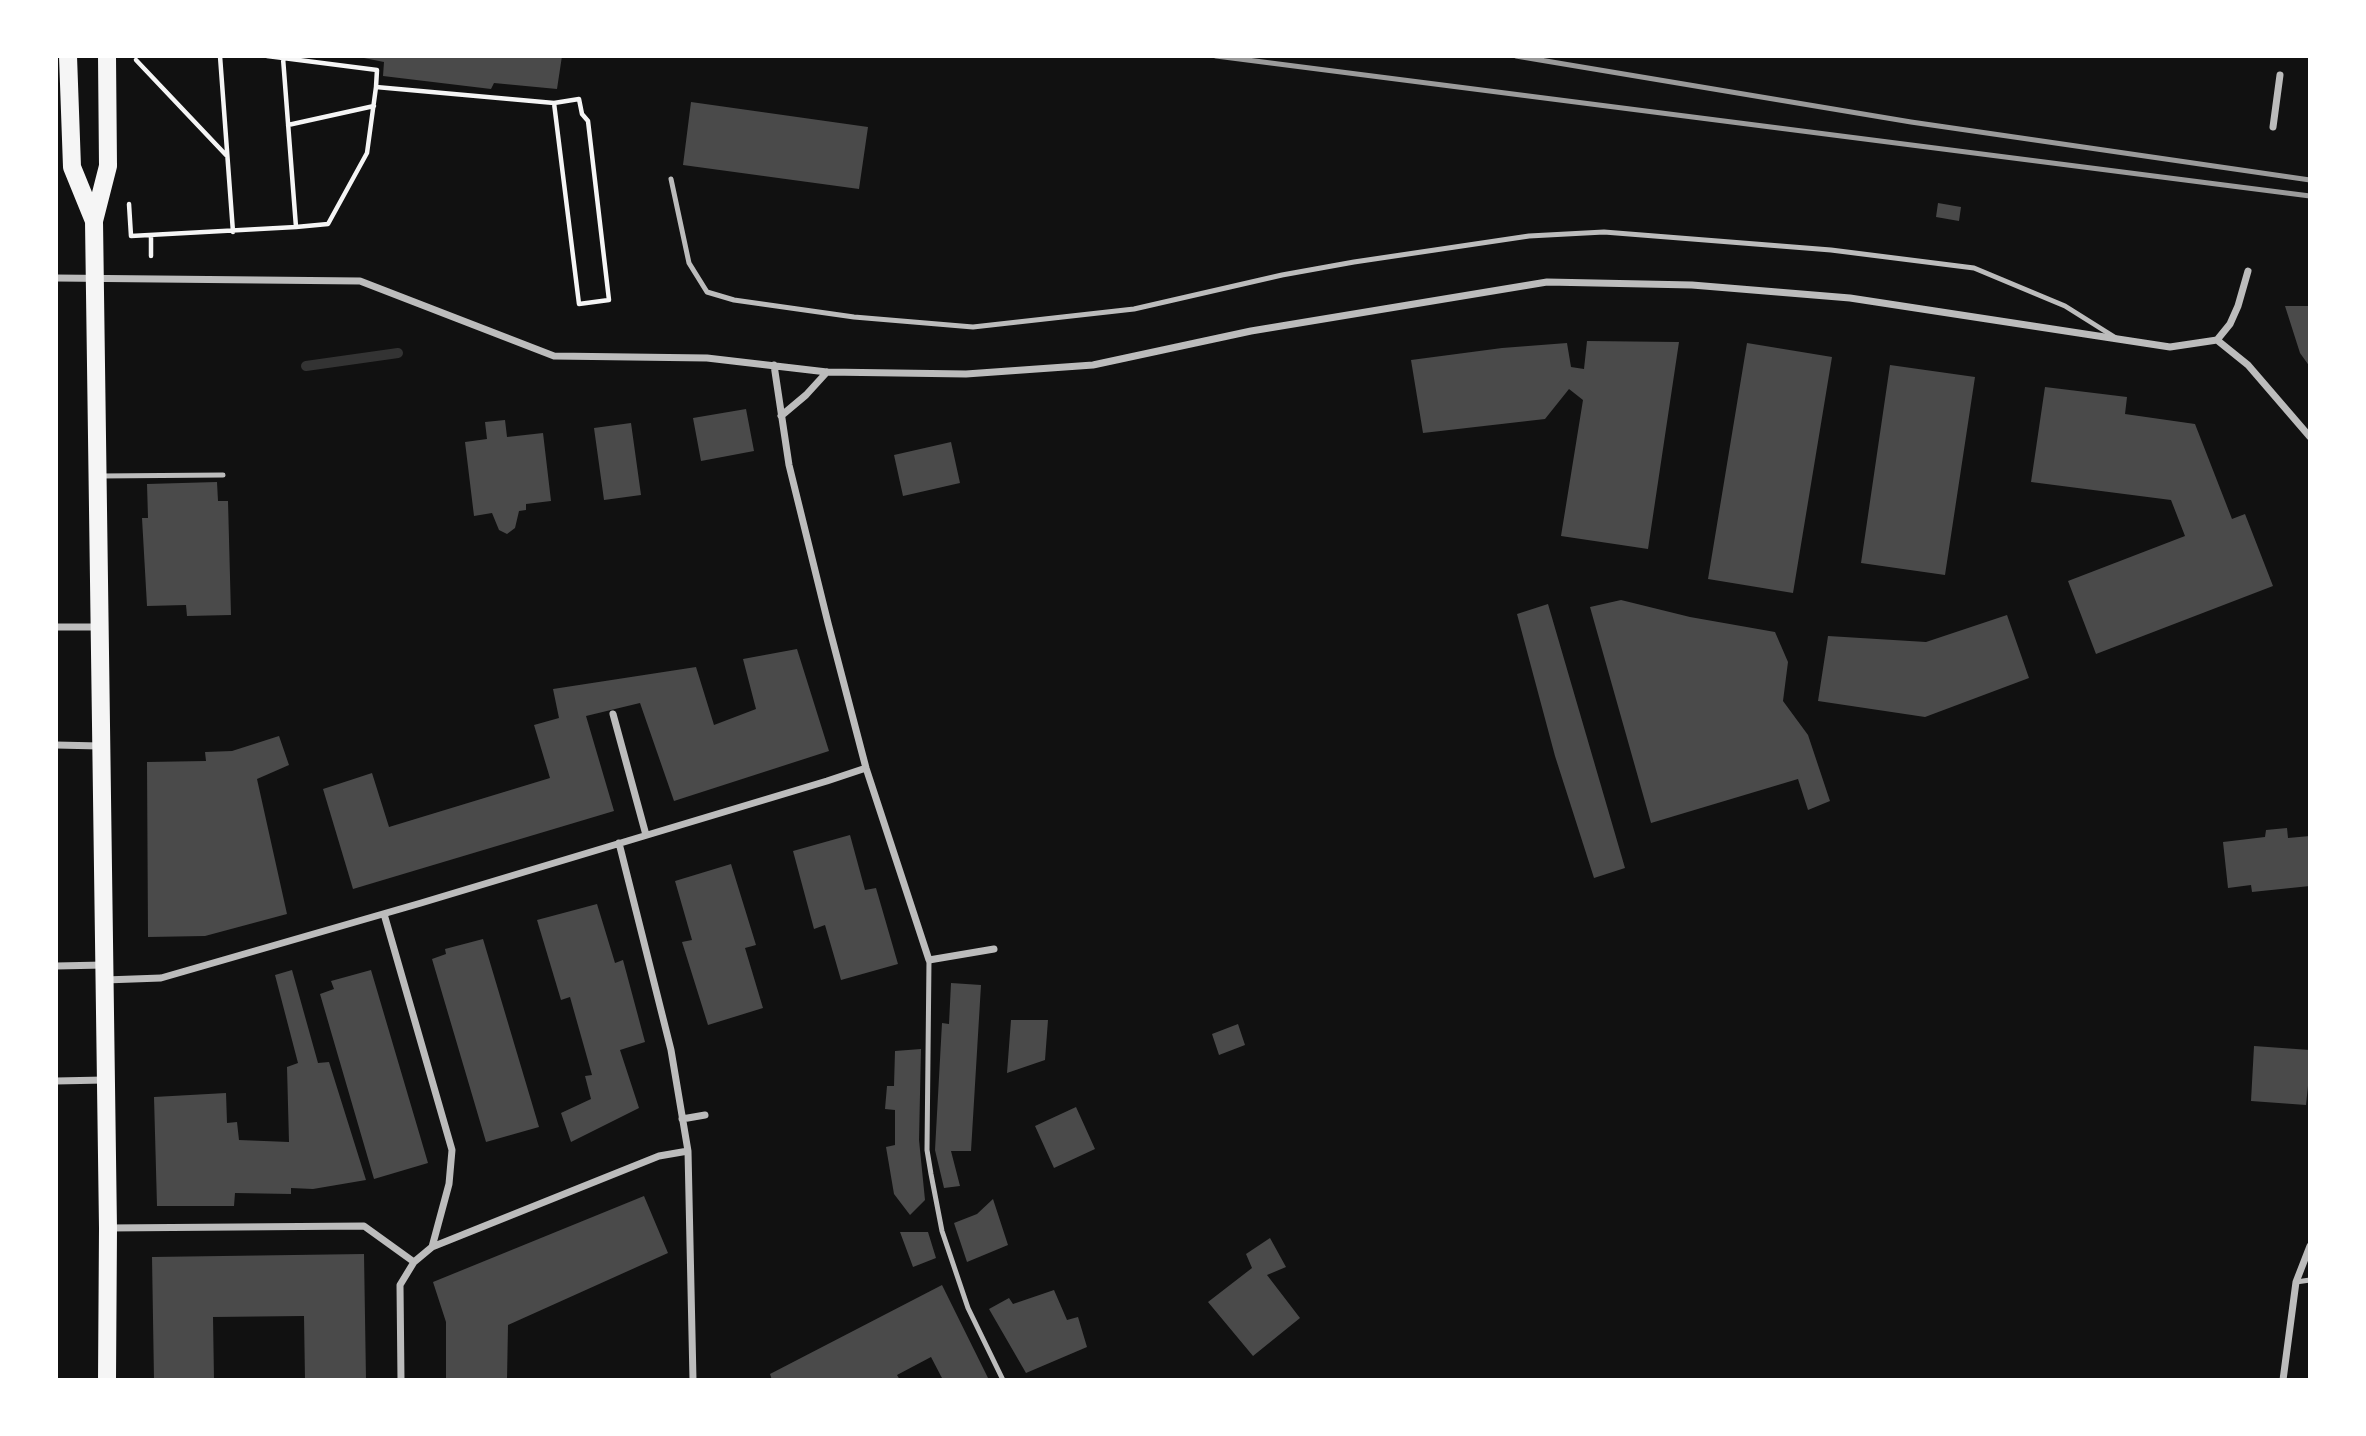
<!DOCTYPE html>
<html>
<head>
<meta charset="utf-8">
<style>
  body { margin:0 }
  #map { position:relative; width:2366px; height:1436px; overflow:hidden; background:#111; font-family:Karla,sans-serif }
  canvas { display:block }
  .frame { position:absolute; inset:0; border:58px solid #fff; pointer-events:none }
</style>
</head>
<body>
<div id="map">
<canvas width="2366" height="1436"></canvas>
<div class="frame"></div>
</div>
<script>
const ctx = document.querySelector('canvas').getContext('2d');
ctx.lineJoin = 'round';
const shape = rows => new Path2D(rows.map(r => 'M' + r).join(''));
function strokePath(path, color, width, dash) { ctx.strokeStyle = color; ctx.lineWidth = width; ctx.lineCap = dash ? 'butt' : 'round'; ctx.setLineDash(dash || []); ctx.stroke(path); }
function fillPath(path, color) { ctx.fillStyle = color; ctx.fill(path, 'evenodd'); }
strokePath(shape([
  [306,366,398,353]
]), '#333', 10);
fillPath(shape([
  [354,56,562,56,557,89,494,83,491,89,383,76,384,62],
  [691,102,868,127,859,189,683,165],
  [1938,203,1961,207,1959,221,1936,217],
  [2285,306,2310,306,2310,367,2300,353],
  [1587,341,1679,342,1648,549,1561,536,1583,400,1569,389,1545,419,1423,433,1411,360,1502,348,1567,343,1571,367,1584,369],
  [1747,343,1832,357,1793,593,1708,579],
  [1890,365,1975,377,1945,575,1861,563],
  [2045,387,2127,397,2125,414,2195,424,2232,519,2245,514,2273,586,2096,654,2068,581,2185,536,2171,500,2031,482],
  [746,409,754,451,701,461,693,418],
  [505,420,507,437,543,433,551,501,526,504,526,510,519,511,515,528,507,534,499,530,492,513,474,516,465,442,487,439,485,422],
  [631,423,641,495,604,500,594,428],
  [951,442,960,483,903,496,894,455],
  [217,482,218,501,228,501,231,615,187,616,186,605,147,606,142,518,148,518,147,484],
  [1621,600,1690,617,1775,632,1788,662,1783,701,1808,735,1830,801,1808,810,1798,779,1651,823,1590,607],
  [1548,604,1625,868,1594,878,1555,756,1517,614],
  [2007,615,2029,678,1925,717,1818,701,1828,636,1926,642],
  [797,649,829,751,674,801,640,703,586,716,614,811,353,889,323,789,372,773,389,827,550,778,534,725,559,718,553,689,696,667,714,725,756,709,743,659],
  [279,736,289,765,257,779,287,914,205,936,148,937,147,762,206,761,205,752,232,751],
  [2287,828,2288,838,2310,836,2310,886,2252,892,2251,885,2228,888,2223,842,2265,837,2266,830],
  [850,835,865,890,876,888,898,964,841,980,825,925,814,929,793,851],
  [731,864,756,945,745,948,763,1008,708,1025,682,942,692,940,675,881],
  [597,904,615,963,623,960,645,1042,620,1050,639,1108,571,1142,561,1113,591,1099,585,1076,592,1075,570,997,561,1000,537,920],
  [483,939,539,1127,486,1142,432,959,446,954,445,949],
  [292,970,318,1063,329,1062,366,1180,313,1189,291,1188,291,1194,235,1193,234,1206,157,1206,154,1097,226,1093,227,1123,237,1122,239,1140,289,1142,287,1067,298,1063,275,975],
  [371,970,428,1163,374,1179,320,994,334,989,331,981],
  [951,983,981,985,971,1151,951,1151,960,1186,944,1188,935,1150,942,1023,949,1024],
  [1011,1020,1048,1020,1045,1060,1007,1073],
  [1238,1024,1245,1045,1219,1055,1212,1034],
  [2254,1046,2310,1050,2310,1086,2308,1086,2306,1105,2251,1101],
  [921,1049,919,1140,925,1200,910,1215,894,1194,886,1147,895,1145,895,1110,885,1109,887,1086,894,1086,895,1051],
  [1076,1107,1095,1149,1054,1168,1035,1126],
  [644,1196,668,1253,508,1325,507,1380,446,1380,446,1322,433,1282],
  [993,1199,1008,1245,967,1262,954,1223,977,1214],
  [900,1232,928,1232,936,1258,913,1267],
  [1270,1238,1286,1267,1267,1275,1300,1318,1253,1356,1208,1302,1252,1268,1246,1254],
  [364,1254,366,1380,305,1380,304,1316,213,1317,214,1380,154,1380,152,1257],
  [942,1285,989,1380,943,1380,931,1357,897,1375,900,1380,772,1380,770,1374],
  [1054,1290,1067,1320,1078,1317,1087,1347,1026,1373,989,1309,1009,1298,1013,1304]
]), '#4a4a4a');
strokePath(shape([
  [220,56,233,232],
  [267,56,283,58],
  [136,60,226,155],
  [376,87,377,70,283,58,296,227,328,224,367,153,376,87,554,103,579,99,582,114,588,121,609,300,579,304,554,103],
  [288,125,374,106],
  [129,204,131,236,296,227],
  [151,236,151,256]
]), '#f5f5f5', 4.5);
strokePath(shape([
  [671,179,689,263,707,292,734,300,854,317,973,327,1134,309,1282,275,1354,262,1529,236,1604,232,1831,250,1974,268,2065,306,2116,338],
  [100,476,223,475],
  [929,960,927,1150,931,1174,942,1231,968,1308,1003,1380],
  [2296,1282,2310,1280]
]), '#bcbcbc', 5);
strokePath(shape([
  [2273,127,2280,75],
  [56,278,360,281,554,356,707,358,827,372,966,374,1093,365,1251,331,1547,282,1692,285,1850,298,2170,347,2217,340],
  [2217,340,2248,365,2310,437],
  [2217,340,2230,324,2238,306,2248,271],
  [774,365,789,465,828,623,866,768,929,960,994,949],
  [781,416,806,395,827,372],
  [56,627,99,627],
  [613,714,646,835],
  [56,745,100,746],
  [619,843,671,1050,688,1151,693,1380],
  [384,914,452,1150,449,1184,432,1247],
  [56,966,104,965],
  [105,980,161,978,421,903,827,781,866,768],
  [56,1081,104,1080],
  [682,1119,705,1115],
  [108,1228,364,1226,414,1262],
  [401,1380,400,1285,414,1262,432,1247,659,1156,688,1151],
  [2283,1380,2296,1282,2310,1246]
]), '#bcbcbc', 7);
strokePath(shape([
  [68,56,72,167,94,221],
  [107,1380,108,1228,94,221,108,166,107,56]
]), '#f5f5f5', 18);
strokePath(shape([
  [1216,56,2310,196],
  [1516,56,1911,122,2310,180]
]), '#9a9a9a', 5);
</script>
</body>
</html>
